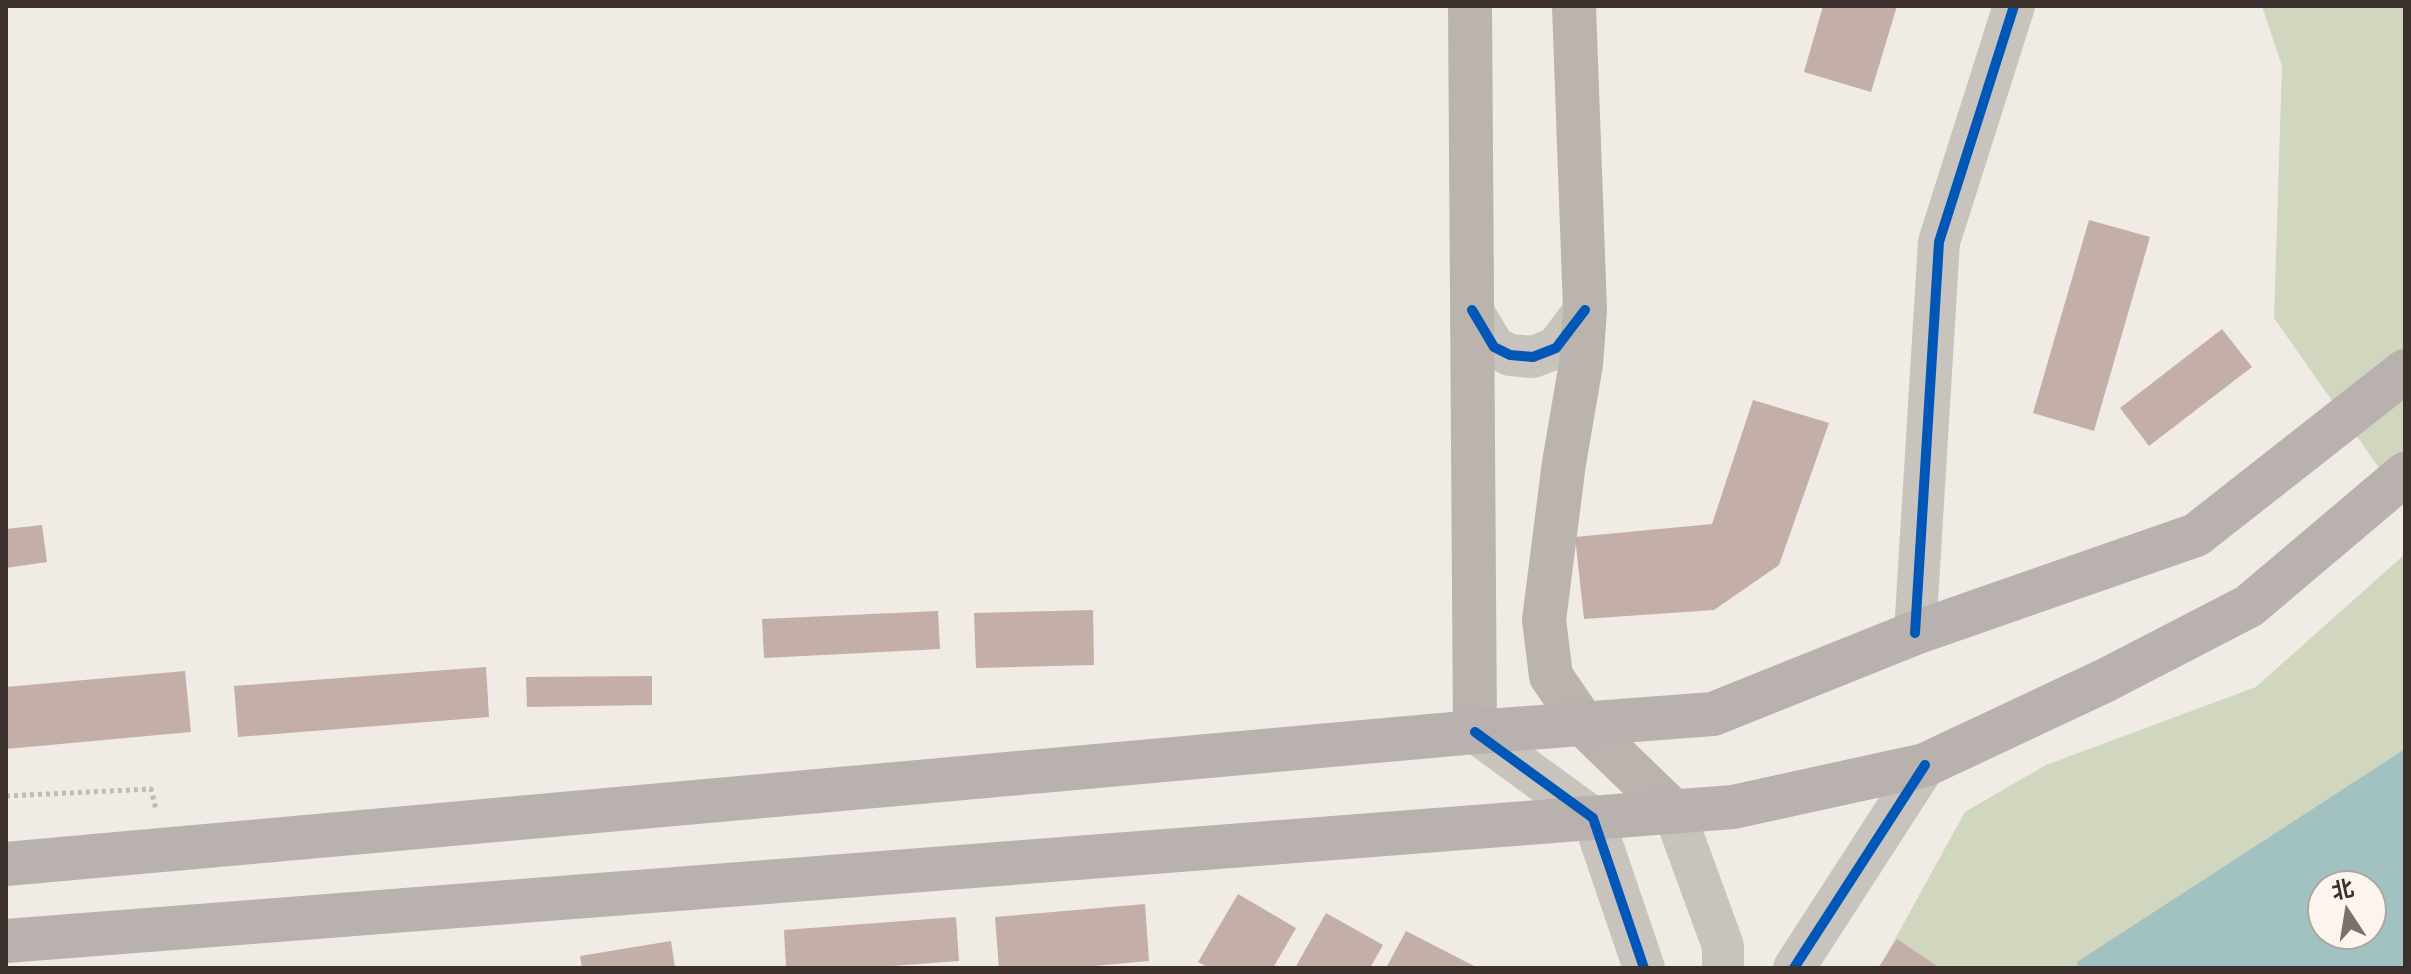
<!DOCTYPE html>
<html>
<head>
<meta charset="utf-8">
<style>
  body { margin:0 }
  #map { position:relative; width:2411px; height:974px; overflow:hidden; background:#f0ebe5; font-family:"Exo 2","Noto Sans SC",sans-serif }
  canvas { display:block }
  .frame { position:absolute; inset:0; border:8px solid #3b302b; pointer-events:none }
  .north { position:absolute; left:2307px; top:870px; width:80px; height:80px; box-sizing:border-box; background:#fbf5ee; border:2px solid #aea6a0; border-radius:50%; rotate:348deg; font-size:22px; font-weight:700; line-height:32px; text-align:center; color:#3b302b }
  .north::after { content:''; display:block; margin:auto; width:28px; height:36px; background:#7a716c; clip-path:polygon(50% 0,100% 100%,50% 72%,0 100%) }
</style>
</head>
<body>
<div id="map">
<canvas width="2411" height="974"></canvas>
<div class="frame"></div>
<div class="north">北</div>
</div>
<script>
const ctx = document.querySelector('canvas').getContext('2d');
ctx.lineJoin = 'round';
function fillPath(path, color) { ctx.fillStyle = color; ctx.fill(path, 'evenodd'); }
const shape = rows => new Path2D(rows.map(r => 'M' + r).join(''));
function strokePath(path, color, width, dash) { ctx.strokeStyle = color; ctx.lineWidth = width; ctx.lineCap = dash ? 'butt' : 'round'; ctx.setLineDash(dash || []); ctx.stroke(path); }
fillPath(shape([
  [2262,6,2405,6,2405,505,2274,318,2282,66],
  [2405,554,2405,968,1879,968,1965,812,2046,765,2256,687],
  [2323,886,2371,886,2371,934,2323,934]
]), '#d1d6bf');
fillPath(shape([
  [2405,749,2405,968,2078,968,2077,962],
  [2323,886,2371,886,2371,934,2323,934]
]), '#a1c2c1');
fillPath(shape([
  [1823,6,1897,6,1871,92,1804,72],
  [2089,220,2150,237,2094,431,2033,413],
  [2222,329,2252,367,2149,446,2120,408],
  [1753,400,1829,423,1779,565,1714,610,1584,619,1575,537,1712,524],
  [42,525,47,562,6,568,6,529],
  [1093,610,1094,665,976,668,974,613],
  [938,611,940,649,764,658,762,619],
  [486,667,489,717,238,737,234,686],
  [185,671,191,732,6,749,6,687],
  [652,676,652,705,527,707,526,677],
  [1238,894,1296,928,1273,968,1209,968,1198,962],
  [1145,904,1149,961,1072,968,999,968,995,917],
  [1326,913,1383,945,1370,968,1295,968],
  [956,917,959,961,866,968,786,968,784,930],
  [1406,931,1478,968,1386,968],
  [1897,939,1940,968,1878,968],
  [671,941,675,968,582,968,580,956]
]), '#c3afa7');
strokePath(shape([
  [6,796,151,789,156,810]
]), '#c2bbb6', 5, [4, 4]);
strokePath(shape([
  [1472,310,1494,347,1510,355,1533,357,1556,348,1585,310],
  [1915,633,1939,242,2014,6],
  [1475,732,1593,818,1644,968],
  [1674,812,1723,946,1723,968],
  [1794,968,1925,765]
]), '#c9c3be', 42);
strokePath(shape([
  [1470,6,1475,732],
  [1574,6,1585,310,1581,364,1564,463,1544,620,1551,676,1585,726,1674,812]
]), '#bab3ae', 44);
strokePath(shape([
  [6,864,1475,732,1713,714,1915,633,2196,535,2405,371],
  [6,941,1733,807,1925,765,2106,680,2249,606,2405,474]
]), '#b8b1ad', 44);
strokePath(shape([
  [1472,310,1494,347,1510,355,1533,357,1556,348,1585,310],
  [1915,633,1939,242,2014,6],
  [1475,732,1593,818,1644,968],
  [1794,968,1925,765]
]), '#0057b8', 10);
</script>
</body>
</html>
